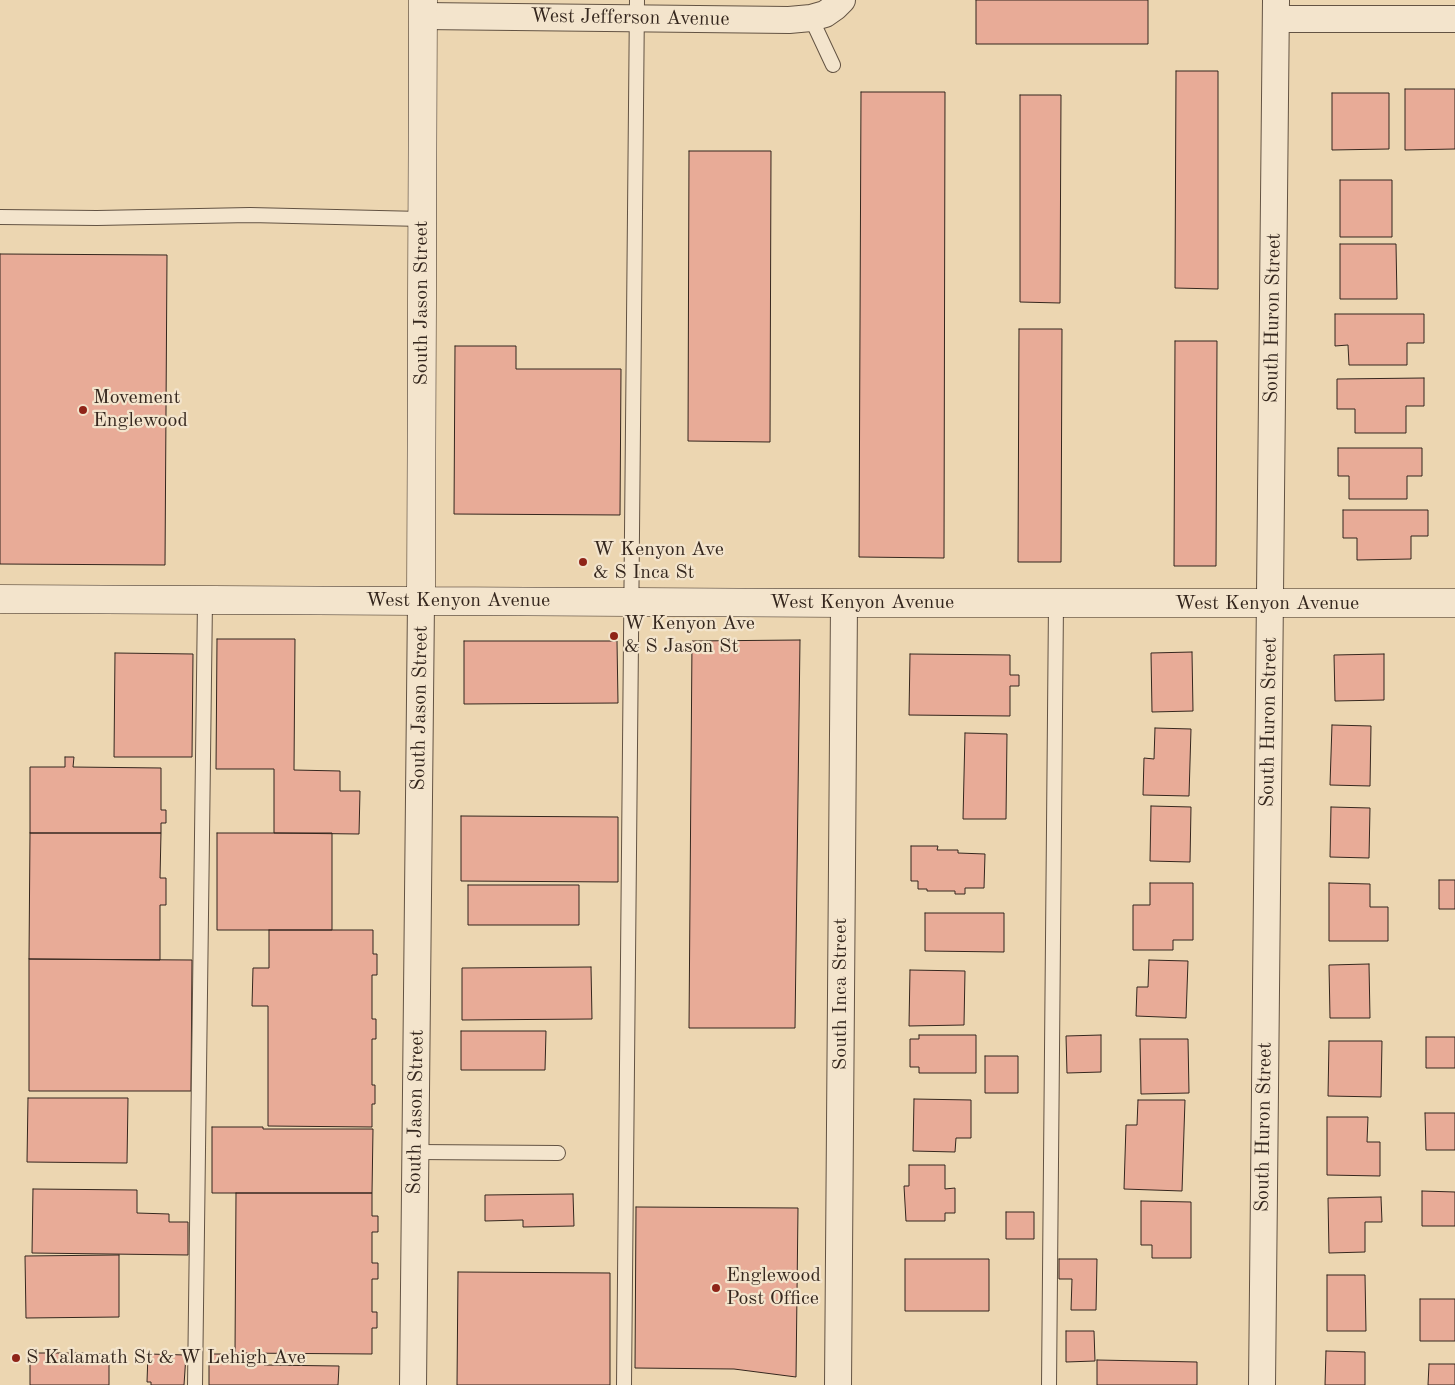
<!DOCTYPE html>
<html>
<head>
<meta charset="utf-8">
<style>
  body { margin:0 }
  canvas { display:block; background:#ecd6b1 }
</style>
</head>
<body>
<canvas width="1455" height="1385"></canvas>
<script>
const ctx = document.querySelector('canvas').getContext('2d');
ctx.lineJoin = 'round';
function fillPath(path, color) { ctx.fillStyle = color; ctx.fill(path, 'evenodd'); }
const shape = rows => new Path2D(rows.map(r => 'M' + r).join(''));
function strokePath(path, color, width, dash) { ctx.strokeStyle = color; ctx.lineWidth = width; ctx.lineCap = dash ? 'butt' : 'round'; ctx.setLineDash(dash || []); ctx.stroke(path); }
function drawText(font, color, halo, rows, align = 'center') {
  ctx.font = font + ' "Old Standard TT",serif'; ctx.lineWidth = 4.5; ctx.setLineDash([]); ctx.textBaseline = 'middle'; ctx.strokeStyle = halo; ctx.fillStyle = color; for (const [text, x, y, turn = 0] of rows) {
    ctx.save(); ctx.translate(x, y); ctx.rotate((+turn || 0) * Math.PI / 180); ctx.textAlign = isNaN(turn) ? turn : align; if (halo) ctx.strokeText(text, 0, 0); ctx.fillText(text, 0, 0); ctx.restore();
  }
}
const building = shape([
  [976,0,1148,0,1148,44,976,44,976,0],
  [1176,71,1218,71,1218,289,1175,288,1176,71],
  [1405,89,1455,89,1455,149,1405,150,1405,89],
  [861,92,945,92,944,558,859,557,861,92],
  [1332,93,1389,93,1389,149,1332,150,1332,93],
  [1020,95,1061,95,1060,303,1020,302,1020,95],
  [689,151,771,151,770,442,688,441,689,151],
  [1340,180,1392,180,1392,237,1340,237,1340,180],
  [1340,244,1396,244,1397,299,1340,299,1340,244],
  [0,254,167,255,165,565,0,564,0,254],
  [1335,314,1424,314,1424,343,1407,343,1407,365,1349,365,1348,345,1335,346,1335,314],
  [1019,329,1062,329,1061,562,1018,562,1019,329],
  [1175,341,1217,341,1216,566,1174,566,1175,341],
  [455,346,516,346,516,369,621,369,620,515,454,514,455,346],
  [1424,378,1424,406,1406,406,1406,433,1355,433,1355,409,1337,409,1337,379,1424,378],
  [1338,448,1422,448,1422,476,1407,476,1407,499,1349,499,1349,476,1338,476,1338,448],
  [1343,510,1428,510,1428,536,1411,536,1411,559,1357,560,1357,538,1343,538,1343,510],
  [217,639,295,639,294,770,340,771,340,791,360,791,359,834,274,833,274,769,216,769,217,639],
  [800,640,795,1028,689,1028,692,641,800,640],
  [464,641,617,641,618,703,464,704,464,641],
  [1192,652,1193,711,1152,712,1151,653,1192,652],
  [115,653,193,654,192,757,114,757,115,653],
  [910,654,1010,655,1010,675,1019,675,1019,686,1010,686,1010,716,909,715,910,654],
  [1384,654,1384,700,1335,701,1334,655,1384,654],
  [1332,725,1371,726,1370,786,1330,785,1332,725],
  [1155,728,1191,729,1189,796,1143,795,1144,758,1154,759,1155,728],
  [965,733,1007,734,1006,819,963,819,965,733],
  [65,757,74,757,73,767,161,768,161,810,166,810,166,823,161,823,161,833,30,833,30,767,65,767,65,757],
  [1151,806,1191,807,1190,862,1150,861,1151,806],
  [1331,807,1370,808,1369,858,1330,857,1331,807],
  [461,816,618,817,618,882,461,881,461,816],
  [30,833,161,833,160,878,166,878,166,905,160,905,160,960,29,959,30,833],
  [217,833,332,833,332,930,217,930,217,833],
  [911,846,938,846,937,850,958,850,958,853,985,854,984,888,965,888,965,894,955,894,955,891,927,891,927,889,918,889,918,881,911,881,911,846],
  [1439,880,1455,880,1455,909,1439,909,1439,880],
  [1150,883,1193,883,1193,940,1173,940,1173,950,1133,950,1133,905,1150,905,1150,883],
  [1329,883,1370,884,1370,907,1388,907,1388,941,1329,941,1329,883],
  [468,885,579,885,579,925,468,925,468,885],
  [925,913,1004,913,1004,952,925,951,925,913],
  [269,930,373,930,373,954,377,954,377,975,372,975,372,1019,376,1019,376,1039,372,1039,372,1085,375,1085,375,1104,372,1104,372,1127,268,1126,268,1006,252,1006,253,968,269,968,269,930],
  [29,959,192,960,191,1091,29,1091,29,959],
  [1149,960,1188,961,1186,1018,1136,1016,1137,987,1148,987,1149,960],
  [1369,964,1370,1018,1330,1018,1329,965,1369,964],
  [591,967,592,1019,462,1020,462,968,591,967],
  [910,970,965,971,964,1025,909,1026,910,970],
  [461,1031,546,1031,545,1070,461,1070,461,1031],
  [919,1035,976,1035,976,1073,919,1073,919,1067,910,1067,910,1039,919,1039,919,1035],
  [1101,1035,1101,1072,1067,1073,1066,1036,1101,1035],
  [1426,1037,1455,1037,1455,1068,1426,1068,1426,1037],
  [1140,1039,1188,1039,1189,1093,1141,1094,1140,1039],
  [1329,1041,1382,1041,1381,1097,1328,1096,1329,1041],
  [985,1056,1018,1056,1018,1093,985,1093,985,1056],
  [28,1098,128,1098,127,1163,27,1162,28,1098],
  [914,1099,971,1100,971,1138,956,1138,955,1152,913,1151,914,1099],
  [1138,1100,1185,1100,1182,1191,1124,1189,1126,1125,1137,1125,1138,1100],
  [1425,1113,1455,1113,1455,1150,1426,1150,1425,1113],
  [1327,1117,1368,1117,1367,1142,1380,1142,1380,1176,1327,1175,1327,1117],
  [212,1127,263,1127,263,1129,373,1129,372,1193,212,1193,212,1127],
  [909,1165,945,1165,945,1189,955,1188,955,1213,945,1213,945,1221,906,1221,904,1186,909,1186,909,1165],
  [33,1189,137,1190,137,1213,169,1214,169,1222,188,1222,188,1255,32,1253,33,1189],
  [1422,1191,1455,1192,1455,1226,1422,1226,1422,1191],
  [236,1193,372,1193,372,1216,378,1216,378,1232,372,1232,372,1263,378,1263,378,1279,372,1279,372,1312,377,1312,377,1328,372,1328,372,1354,235,1353,236,1193],
  [573,1194,574,1226,523,1227,523,1220,485,1221,485,1195,573,1194],
  [1381,1197,1382,1222,1365,1222,1365,1252,1329,1253,1328,1198,1381,1197],
  [1141,1201,1191,1202,1191,1258,1152,1258,1152,1245,1141,1245,1141,1201],
  [636,1207,798,1208,796,1377,734,1369,635,1368,636,1207],
  [1006,1212,1034,1212,1034,1239,1006,1239,1006,1212],
  [119,1255,119,1317,26,1318,25,1256,119,1255],
  [905,1259,989,1259,989,1311,905,1311,905,1259],
  [1059,1259,1097,1259,1096,1310,1071,1310,1072,1279,1059,1279,1059,1259],
  [458,1272,610,1273,610,1385,457,1385,458,1272],
  [1327,1275,1365,1275,1366,1331,1327,1331,1327,1275],
  [1420,1299,1455,1299,1455,1341,1420,1341,1420,1299],
  [1066,1331,1094,1331,1095,1361,1066,1362,1066,1331],
  [1326,1351,1365,1352,1365,1385,1325,1385,1326,1351],
  [30,1353,88,1353,88,1363,93,1363,93,1354,103,1354,103,1363,109,1363,109,1385,30,1385,30,1353],
  [148,1354,186,1355,184,1385,151,1385,151,1382,147,1382,148,1354],
  [209,1354,264,1354,264,1365,339,1366,338,1385,209,1385,209,1354],
  [1097,1360,1197,1362,1197,1385,1097,1385,1097,1360],
  [1429,1364,1455,1364,1455,1385,1428,1385,1429,1364]
]);
fillPath(building, '#e8ab97');
strokePath(building, '#35271e', 1);
const lane = shape([
  [811,18,833,65],
  [0,217,97,218,250,215,422,219],
  [416,1152,558,1153],
  [195,1385,205,600],
  [624,1385,637,0],
  [1049,1385,1056,603]
]);
const street = shape([
  [423,16,789,20,811,18,825,14,835,7,842,0],
  [1276,19,1455,19],
  [413,1385,421,601],
  [838,1385,844,603],
  [1262,1385,1276,0]
]);
const secondary = shape([
  [0,599,844,603,1455,603],
  [421,601,423,0]
]);
strokePath(lane, '#635343', 16);
strokePath(street, '#635343', 28);
strokePath(secondary, '#35271e', 29);
strokePath(lane, '#f3e4cc', 14);
strokePath(street, '#f3e4cc', 26);
strokePath(secondary, '#f3e4cc', 28);
for (const [x, y, r, color] of [
  [83,410,5,"#8f2418"],
  [583,562,5,"#8f2418"],
  [614,636,5,"#8f2418"],
  [716,1288,5,"#8f2418"],
  [16,1358,5,"#8f2418"]
]) { const dot = new Path2D(); dot.arc(x, y, r, 0, 2 * Math.PI); ctx.fillStyle = color; ctx.fill(dot); strokePath(dot, '#f3e4cc', 2); }
drawText('20px', '#35271e', '#f3e4cc', [
  ["West Jefferson Avenue",630,18,1],
  ["South Jason Street",422,303,-90],
  ["South Huron Street",1273,318,-89],
  ["West Kenyon Avenue",458,601],
  ["West Kenyon Avenue",862,603],
  ["West Kenyon Avenue",1267,604],
  ["South Jason Street",420,708,-89],
  ["South Huron Street",1269,722,-89],
  ["South Inca Street",841,994,-90],
  ["South Jason Street",416,1112,-89],
  ["South Huron Street",1264,1127,-89]
]);
drawText('20px', '#35271e', '#f3e4cc', [
  ["Movement",93,398],
  ["Englewood",93,421],
  ["W Kenyon Ave",593,550],
  ["& S Inca St",593,573],
  ["W Kenyon Ave",624,624],
  ["& S Jason St",624,647],
  ["Englewood",726,1276],
  ["Post Office",726,1299],
  ["S Kalamath St & W Lehigh Ave",26,1358]
], 'left');
</script>
</body>
</html>
